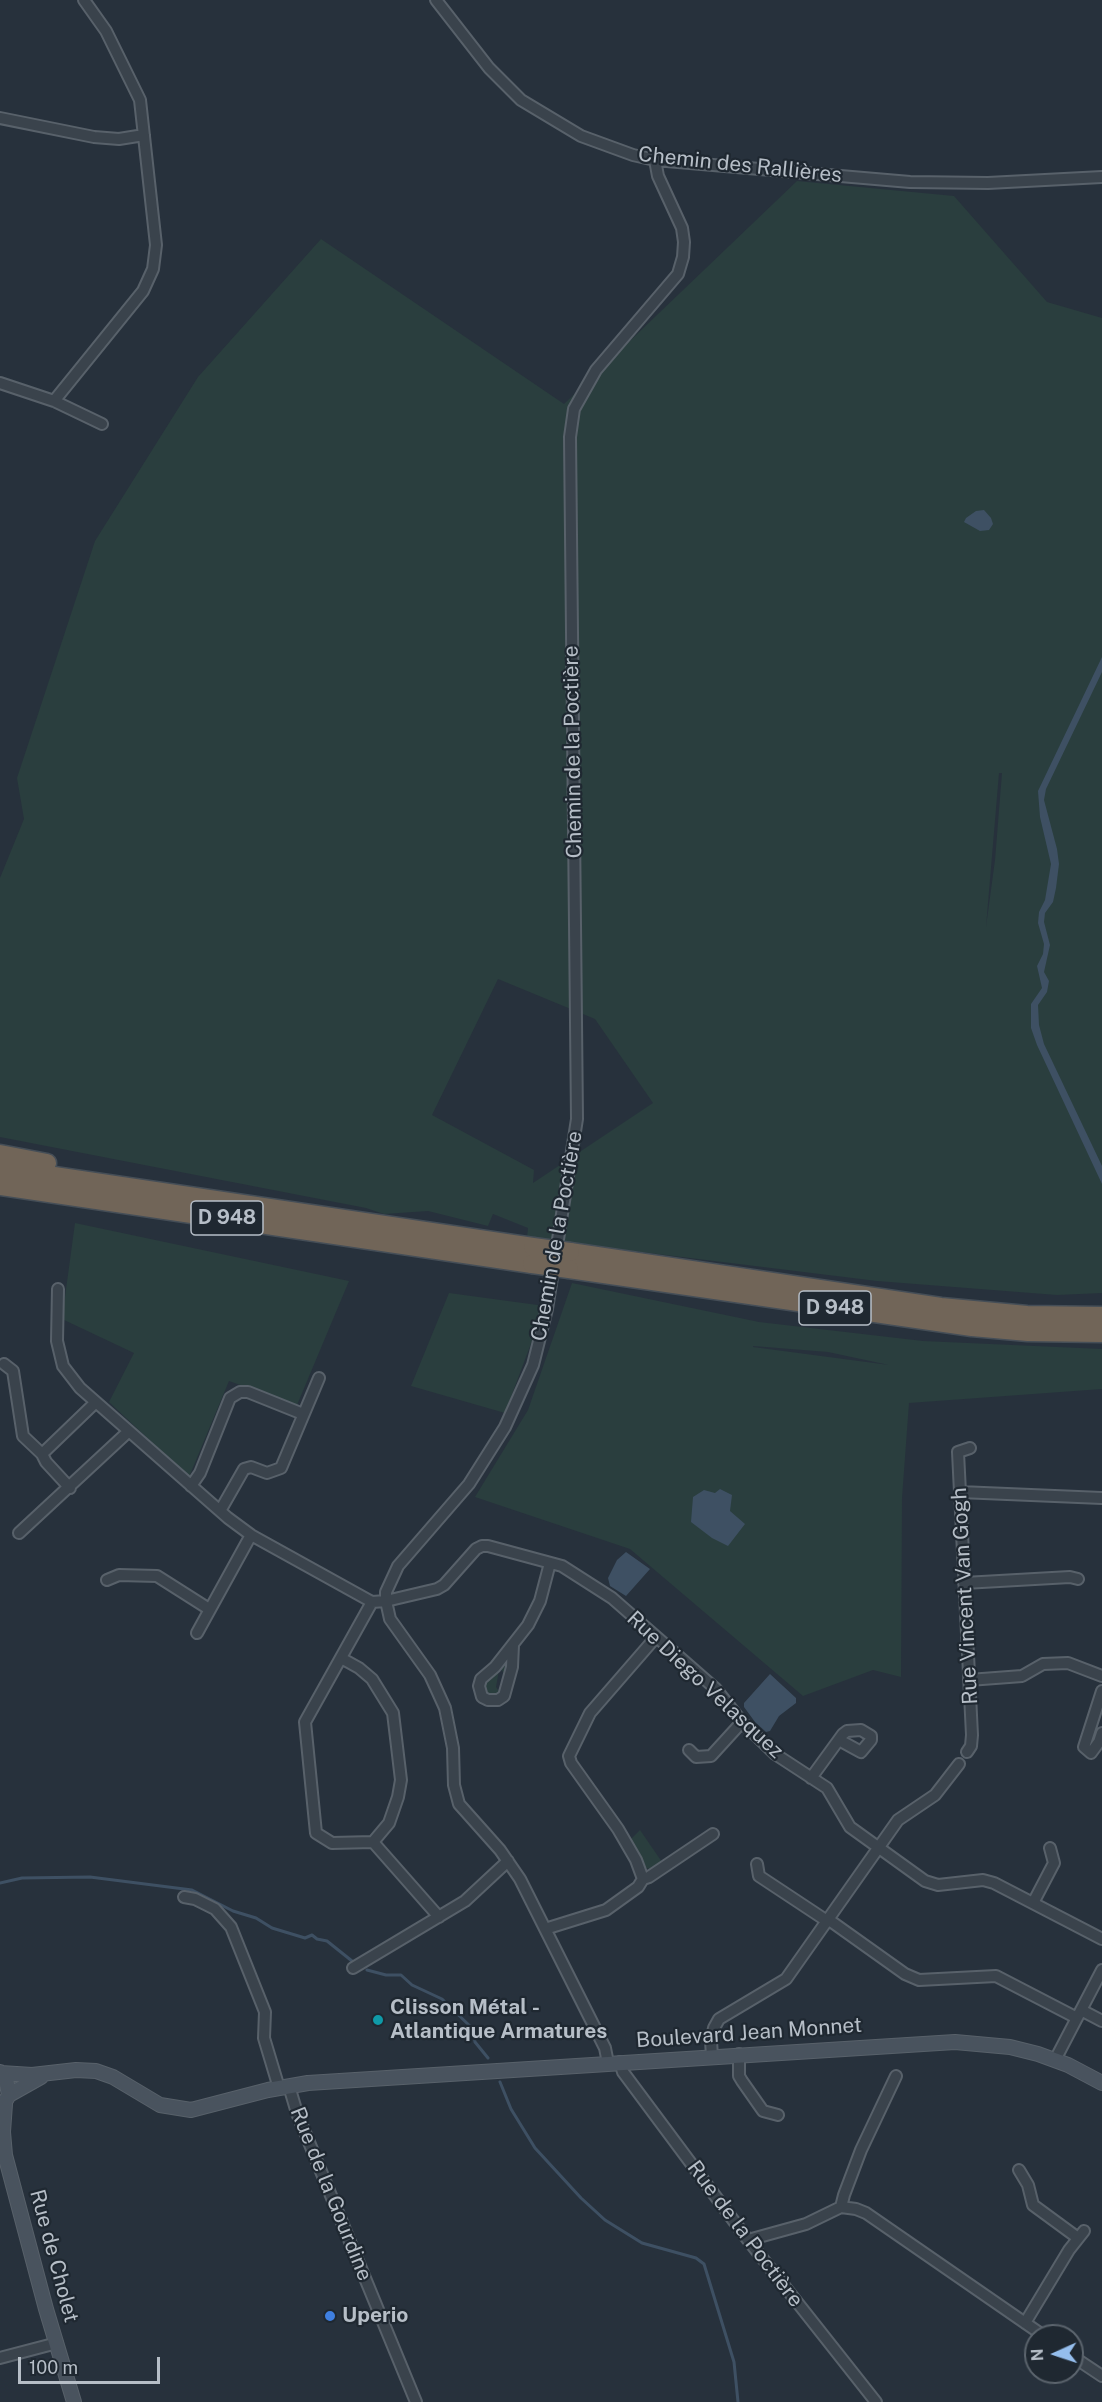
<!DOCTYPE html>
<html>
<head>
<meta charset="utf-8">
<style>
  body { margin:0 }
  #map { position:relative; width:1102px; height:2402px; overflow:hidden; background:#27313c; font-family:"Public Sans",sans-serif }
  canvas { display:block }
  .north { position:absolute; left:1024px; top:2324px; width:60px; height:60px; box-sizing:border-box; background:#1f2831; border:2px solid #5b646d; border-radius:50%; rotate:267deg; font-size:16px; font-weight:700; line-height:24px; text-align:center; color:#b6bec7 }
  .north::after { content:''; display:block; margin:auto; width:21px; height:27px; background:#95beed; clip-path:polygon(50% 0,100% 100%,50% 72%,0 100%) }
  .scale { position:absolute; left:18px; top:2357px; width:142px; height:27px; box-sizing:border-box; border:3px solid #b6bec7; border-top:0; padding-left:8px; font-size:18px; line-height:21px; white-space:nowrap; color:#b6bec7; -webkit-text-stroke:4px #1f2831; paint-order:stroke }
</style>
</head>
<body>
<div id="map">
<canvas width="1102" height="2402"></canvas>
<div class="north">N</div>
<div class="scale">100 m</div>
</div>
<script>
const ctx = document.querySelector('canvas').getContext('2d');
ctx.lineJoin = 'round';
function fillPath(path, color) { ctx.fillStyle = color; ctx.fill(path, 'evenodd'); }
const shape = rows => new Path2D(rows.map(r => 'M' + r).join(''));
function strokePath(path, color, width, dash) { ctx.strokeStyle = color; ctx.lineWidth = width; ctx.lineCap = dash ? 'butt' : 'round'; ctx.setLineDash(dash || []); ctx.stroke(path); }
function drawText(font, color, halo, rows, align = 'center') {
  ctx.font = font + ' "Public Sans",sans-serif'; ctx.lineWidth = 4.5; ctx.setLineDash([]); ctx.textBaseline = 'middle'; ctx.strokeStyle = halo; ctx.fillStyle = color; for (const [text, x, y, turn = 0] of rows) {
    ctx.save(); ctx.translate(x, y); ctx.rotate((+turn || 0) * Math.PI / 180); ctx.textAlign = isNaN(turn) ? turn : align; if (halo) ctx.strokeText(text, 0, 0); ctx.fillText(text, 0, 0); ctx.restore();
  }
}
fillPath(shape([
  [797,181,954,196,1047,302,1102,318,1102,1293,1057,1295,877,1281,527,1238,528,1228,493,1214,488,1226,428,1211,384,1214,366,1208,0,1137,0,878,24,819,17,778,95,541,198,377,321,239,564,404],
  [999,773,1002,773,995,860,986,927],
  [498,979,595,1019,653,1103,533,1183,534,1170,432,1115],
  [75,1223,349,1281,297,1405,229,1381,189,1477,109,1402,134,1353,62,1319],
  [572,1283,759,1322,923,1341,1102,1349,1102,1389,909,1403,902,1498,901,1677,873,1670,803,1696,630,1549,475,1497,528,1410],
  [753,1346,828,1352,889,1365,753,1347],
  [449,1293,545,1306,505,1413,411,1386],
  [504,1662,507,1665,505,1675,501,1669,499,1670,496,1687,500,1693,490,1696,485,1692,484,1681],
  [640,1830,662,1862,650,1869,643,1867,629,1841]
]), '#2a3e3e');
fillPath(shape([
  [984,510,991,518,993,524,989,530,980,531,964,522,966,518,976,511],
  [1102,657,1102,672,1046,789,1044,800,1057,849,1059,864,1056,888,1053,902,1045,913,1044,922,1050,945,1044,972,1049,981,1047,992,1038,1005,1039,1025,1044,1044,1102,1166,1102,1184,1037,1045,1031,1028,1031,1004,1042,988,1037,966,1043,954,1044,944,1038,923,1039,912,1045,900,1051,864,1040,817,1038,791],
  [720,1489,732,1495,730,1511,745,1524,728,1546,712,1538,691,1522,693,1497,704,1490,715,1493],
  [626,1552,650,1569,626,1596,610,1586,608,1578,617,1560],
  [770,1674,796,1698,796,1703,779,1716,770,1731,766,1732,755,1722,744,1707,744,1703]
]), '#3e5063');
strokePath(shape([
  [0,1883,22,1878,90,1877,192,1890,233,1911,256,1918,272,1928,305,1938,312,1935,317,1939,327,1941,352,1961],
  [367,1970,386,1975,401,1975,412,1985,442,1999,473,2029,475,2042,488,2058],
  [500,2082,511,2109,535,2148,581,2198,605,2220,642,2243,696,2258,704,2264,734,2362,738,2402]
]), '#3e5063', 3);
const street = shape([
  [436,0,489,68,521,100,581,136,633,155,655,160,910,182,988,183,1102,177],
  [0,118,94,137,119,139,144,135],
  [0,383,54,401,102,424],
  [54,401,143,291,153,269,156,245,140,100,106,31,84,0],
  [58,1289,57,1341,63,1366,80,1388,228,1518,251,1535,372,1602,386,1601,437,1589,444,1585,476,1549,482,1546,488,1546,562,1566,612,1598,716,1689,742,1722,775,1754,827,1788,850,1827,925,1881,938,1885,983,1880,994,1883,1102,1939],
  [4,1364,13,1371,23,1436,42,1454,46,1462,70,1488],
  [42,1454,96,1402],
  [191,1486,200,1473,230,1398,240,1392,248,1392,303,1414],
  [960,1492,1102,1498],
  [220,1511,244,1469,251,1467,267,1473,281,1468,319,1378],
  [19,1533,129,1431],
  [107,1580,119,1575,157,1576,209,1609],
  [964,1583,1070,1577,1078,1579],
  [372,1602,305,1722,316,1833,332,1843,373,1842,439,1917],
  [197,1633,251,1535],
  [513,1645,512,1667,504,1696,498,1700,488,1700,482,1697,479,1686,481,1679,495,1667,528,1625,540,1601,550,1563],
  [341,1658,359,1668,372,1679,393,1713,401,1780,398,1797,389,1823,373,1842],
  [969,1680,1022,1676,1043,1664,1068,1663,1102,1676],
  [1102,1691,1084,1747,1091,1753,1099,1742,1102,1733],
  [689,1750,696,1757,711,1756,742,1722],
  [967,1752,971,1746,972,1735,958,1452,970,1448],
  [811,1778,843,1734,847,1731,861,1730,871,1736,871,1740,861,1752,839,1740],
  [757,1864,759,1876,824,1919,832,1922,905,1974,919,1980,996,1976,1077,2018],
  [643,1879,636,1860,618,1829,571,1763,569,1756,590,1713,656,1637],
  [184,1897,195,1899,215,1909,231,1927,265,2012,264,2038,279,2088],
  [1033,1903,1054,1863,1050,1848],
  [545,1929,606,1910,638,1887,643,1879,649,1877,713,1834],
  [353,1968,465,1901,508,1861],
  [1081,2010,1102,2021],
  [739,2054,739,2076,742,2081,763,2111,778,2115],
  [712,2056,711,2041,714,2028,719,2019,786,1979,898,1820,935,1795,959,1764],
  [1055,2060,1102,1970],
  [620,2062,623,2072,748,2240,876,2402],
  [608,2063,605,2048,520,1879,500,1850,459,1804,454,1785,453,1748,445,1708,430,1675,390,1619,386,1601,386,1592,398,1566,469,1484,505,1427,533,1365,547,1309,577,1119,570,437,574,409,596,370,678,274,683,257,684,242,682,228,658,176,655,160],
  [289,2086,297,2113,416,2402],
  [1019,2170,1028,2185,1033,2205,1078,2238],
  [841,2207,844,2195,861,2150,896,2076],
  [748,2240,806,2224,841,2207,856,2209,866,2213,1044,2336],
  [1025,2323,1069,2250,1084,2231],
  [1072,2356,1102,2376],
  [0,2358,57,2343]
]);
const secondary = shape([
  [0,2072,6,2079,9,2095,0,2110],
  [1,2073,32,2075,76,2070,96,2071,113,2077,160,2105,191,2110,268,2090,308,2083,955,2042,1010,2047,1038,2054,1068,2065,1102,2083],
  [9,2095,41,2077],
  [5,2104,3,2132,5,2155,46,2309,74,2402]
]);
const highway = shape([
  [0,1154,47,1163],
  [0,1168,533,1247],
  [0,1186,532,1264],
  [570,1252,941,1307,1027,1315,1102,1316],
  [569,1269,972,1327,1028,1332,1102,1333]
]);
strokePath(street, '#58616a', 14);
strokePath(secondary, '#58616a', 16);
strokePath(highway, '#454e57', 21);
strokePath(street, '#3a434c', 10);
strokePath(secondary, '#49535e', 14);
strokePath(highway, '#716558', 18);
const highwayBridge = shape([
  [533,1247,570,1252],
  [532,1264,569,1269]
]);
strokePath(highwayBridge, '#454e57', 21, []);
strokePath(highwayBridge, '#716558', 18);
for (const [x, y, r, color] of [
  [378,2020,6,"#0f9aa8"],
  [330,2316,6,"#3f7fe0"]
]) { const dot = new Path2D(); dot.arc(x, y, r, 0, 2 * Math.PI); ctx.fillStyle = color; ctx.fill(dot); strokePath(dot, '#1f2831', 2); }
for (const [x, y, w] of [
  [227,1218,72],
  [835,1308,72]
]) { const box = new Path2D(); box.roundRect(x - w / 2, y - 17, w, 34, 4.5); ctx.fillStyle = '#1f2831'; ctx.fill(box); strokePath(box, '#b6bec7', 1.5); }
drawText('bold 20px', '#b6bec7', null, [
  ["D 948",227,1218],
  ["D 948",835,1308]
]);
drawText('21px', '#b6bec7', '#1f2831', [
  ["Chemin des Rallières",740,165,6],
  ["Chemin de la Poctière",573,752,-91],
  ["Chemin de la Poctière",557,1236,-80],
  ["Rue Vincent Van Gogh",965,1596,-93],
  ["Rue Diego Velasquez",705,1685,43],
  ["Boulevard Jean Monnet",749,2033,-4],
  ["Rue de la Gourdine",331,2194,68],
  ["Rue de la Poctière",745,2234,53],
  ["Rue de Cholet",54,2256,75]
]);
drawText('bold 21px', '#b6bec7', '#1f2831', [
  ["Clisson Métal -",390,2008],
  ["Atlantique Armatures",390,2032],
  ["Uperio",342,2316]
], 'left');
</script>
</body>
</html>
